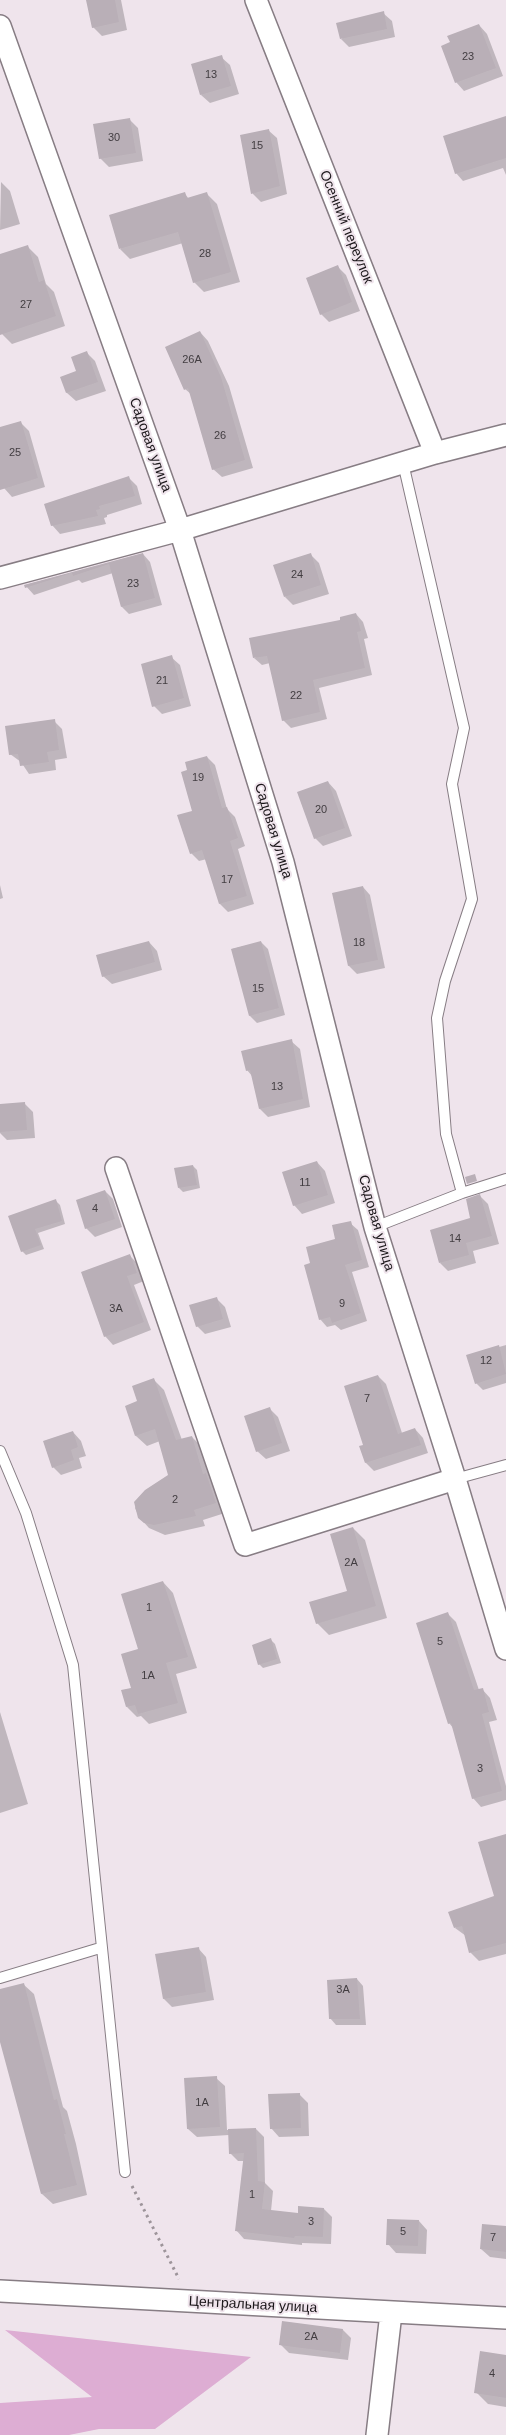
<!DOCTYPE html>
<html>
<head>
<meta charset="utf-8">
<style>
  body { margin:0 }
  canvas { display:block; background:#efe4ec }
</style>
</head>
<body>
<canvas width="506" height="2435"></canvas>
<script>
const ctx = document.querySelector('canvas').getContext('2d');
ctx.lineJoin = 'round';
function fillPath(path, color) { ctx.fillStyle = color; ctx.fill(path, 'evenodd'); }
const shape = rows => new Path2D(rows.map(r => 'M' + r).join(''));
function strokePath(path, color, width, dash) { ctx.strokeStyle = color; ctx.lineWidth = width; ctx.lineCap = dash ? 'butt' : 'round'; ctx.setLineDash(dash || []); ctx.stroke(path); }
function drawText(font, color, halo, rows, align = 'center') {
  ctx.font = font + ' Arial,sans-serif'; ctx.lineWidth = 4; ctx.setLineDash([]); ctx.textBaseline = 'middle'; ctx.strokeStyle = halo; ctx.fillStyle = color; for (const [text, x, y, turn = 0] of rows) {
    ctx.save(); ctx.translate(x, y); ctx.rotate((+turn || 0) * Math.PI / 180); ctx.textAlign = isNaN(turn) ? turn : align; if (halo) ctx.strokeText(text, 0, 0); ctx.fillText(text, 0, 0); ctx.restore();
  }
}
fillPath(shape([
  [5,2330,251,2357,155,2429,99,2429,69,2435,0,2435,0,2403,92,2397]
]), '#ddadd3');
fillPath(shape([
  [89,0,121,0,127,30,102,36,93,27],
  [383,13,392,21,395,37,349,47,341,39],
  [479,25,487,34,503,76,464,91,456,82,451,43],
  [221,57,230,65,239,94,210,103,201,95],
  [129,119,138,128,143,161,109,167,100,158],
  [506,119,506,175,503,168,463,181,456,173],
  [268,130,277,138,287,194,261,202,253,194,241,136],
  [1,182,10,191,20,224,0,230],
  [185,194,189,199,207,194,217,204,240,282,204,292,194,282,183,243,130,259,120,249],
  [28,247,38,257,46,284,54,292,65,326,12,344,2,334,0,327,0,255],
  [337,266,346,275,360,311,329,322,321,314],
  [200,332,208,341,229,386,253,468,222,477,213,469,192,395,185,389,166,348],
  [87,353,95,361,106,391,76,401,67,393,62,377,78,372],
  [21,423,29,431,45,487,12,497,4,488,0,476,0,429],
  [129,478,137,486,142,504,107,515,107,517,104,518,106,524,60,534,52,525],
  [143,554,150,562,162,605,129,614,122,607,113,573,82,583,79,580,34,595,25,585],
  [310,554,319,563,329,594,293,605,285,597],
  [356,614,363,622,368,638,364,639,372,675,319,688,327,719,291,728,283,720,270,663,262,665,254,658],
  [171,657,180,665,191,706,162,714,154,706],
  [54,721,62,729,67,758,55,760,56,770,29,774,21,762,10,754],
  [207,757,215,765,227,809,235,817,245,846,238,849,254,904,228,912,220,904,207,859,199,861,191,853,194,812,189,771],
  [328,782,336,791,352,836,323,846,315,838],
  [0,885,3,898,0,899],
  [363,887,370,895,385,968,357,974,349,966,334,894],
  [149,942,157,951,162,970,112,984,103,976],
  [261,942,268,949,285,1015,257,1023,250,1016,232,949],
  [291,1041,300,1049,310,1107,268,1117,260,1109,252,1076,247,1070],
  [24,1103,33,1112,35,1138,7,1140,0,1133,0,1105],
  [317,1162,325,1171,335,1203,302,1214,294,1205],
  [193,1166,197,1170,200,1188,183,1192,179,1188],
  [105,1191,113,1199,122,1227,95,1237,86,1228],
  [480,1196,488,1204,499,1244,473,1251,476,1263,448,1271,440,1263,471,1219],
  [56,1201,60,1205,65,1224,38,1233,44,1249,26,1255,22,1251,10,1217],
  [350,1223,358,1230,369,1267,352,1272,367,1321,341,1330,335,1325,327,1327,320,1319,312,1264],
  [130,1256,138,1264,144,1281,134,1285,151,1330,113,1345,105,1336],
  [216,1298,225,1307,231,1327,205,1334,197,1326],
  [506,1345,506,1383,483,1390,476,1383,468,1356],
  [378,1376,386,1384,402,1433,415,1429,423,1438,428,1453,374,1471,366,1463,361,1447,364,1446],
  [153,1379,164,1390,182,1440,192,1437,202,1447,211,1480,216,1485,225,1513,203,1520,205,1526,165,1535,149,1528,139,1517,135,1508,139,1499,169,1476,160,1441,147,1446,136,1436,126,1407,139,1402],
  [269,1408,278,1417,290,1451,266,1459,257,1451],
  [73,1432,81,1441,86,1456,79,1458,82,1468,61,1475,53,1467],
  [353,1528,365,1540,387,1618,329,1635,317,1623,348,1592],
  [163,1582,173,1593,197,1668,176,1674,187,1713,149,1724,141,1716,137,1717,127,1707,140,1650],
  [448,1614,456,1622,479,1690,482,1689,490,1698,497,1720,489,1722,506,1786,506,1800,481,1807,473,1798,454,1729,449,1723],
  [271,1640,275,1644,281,1663,263,1668,259,1664],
  [0,1712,28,1804,0,1813],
  [506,1835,506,1954,479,1961,470,1952,466,1936,455,1928,496,1897],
  [198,1948,206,1957,214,2000,172,2007,164,1999,157,1955],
  [357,1979,363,1986,366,2025,336,2025,330,2018],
  [23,1984,34,1994,63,2107,67,2111,76,2144,87,2195,53,2204,42,2194,0,2036,0,1990],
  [216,2078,225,2086,227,2130,256,2129,264,2137,265,2183,273,2191,271,2211,299,2214,324,2209,332,2217,331,2244,302,2243,302,2245,244,2239,236,2230,245,2161,238,2161,230,2153,229,2135,197,2137,188,2129],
  [299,2094,308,2103,309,2136,279,2137,271,2128],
  [419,2221,427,2230,426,2254,396,2253,388,2244],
  [506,2228,506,2259,490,2257,481,2249],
  [343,2330,351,2338,348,2360,289,2353,281,2345],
  [506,2356,506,2407,488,2404,476,2392]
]), '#0003');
fillPath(shape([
  [86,0,115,0,119,22,92,28],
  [384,11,387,29,340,39,336,23],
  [479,24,496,68,455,83,441,46,450,42,447,36],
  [222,55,231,86,200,95,191,64],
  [506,116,506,158,455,174,443,136],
  [130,118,136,153,99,159,93,124],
  [269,129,280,186,251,194,240,135],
  [185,192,187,198,207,192,231,272,193,283,178,232,119,249,109,215],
  [28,245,39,282,44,280,56,316,0,335,0,254],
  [338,265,352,302,320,315,306,278],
  [200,331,221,377,245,460,212,470,188,388,184,390,165,347],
  [87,351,98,382,66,393,60,377,76,371,71,357],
  [21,421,38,478,0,490,0,427],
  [129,476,135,496,99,506,100,509,96,510,98,516,51,526,44,504],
  [143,553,155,598,121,607,109,564,73,576,72,573,25,588,24,585],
  [311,553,321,585,284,597,273,565],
  [356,613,361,631,357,632,365,668,313,680,320,712,282,721,267,656,253,658,249,638,340,620,340,617],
  [172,655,184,698,152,707,141,664],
  [55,719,59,750,47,752,49,762,20,766,18,754,9,755,5,726],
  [207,756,222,808,227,807,238,838,230,841,247,896,219,904,202,850,190,854,177,815,192,811,181,772,187,770,185,762],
  [328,781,345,828,314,839,297,792],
  [363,886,378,960,348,966,332,893],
  [149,941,155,962,102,977,96,955],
  [261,941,279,1008,249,1016,231,949],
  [292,1039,303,1099,259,1109,250,1070,246,1071,241,1051],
  [25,1102,27,1130,0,1132,0,1104],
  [317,1161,328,1195,293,1206,282,1172],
  [193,1165,197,1185,178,1188,174,1168],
  [475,1174,477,1181,467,1184,465,1177],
  [105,1190,115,1219,85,1229,76,1200],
  [480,1194,492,1236,466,1243,469,1255,439,1263,430,1230,470,1218,466,1199],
  [56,1199,62,1221,35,1229,41,1245,21,1252,8,1216],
  [351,1221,362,1260,345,1265,361,1313,332,1323,330,1317,319,1320,304,1265,310,1263,306,1247,335,1239,332,1225],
  [130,1254,137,1273,127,1276,144,1322,104,1337,81,1272],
  [217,1297,223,1319,196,1327,189,1305],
  [499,1345,506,1374,475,1384,466,1355],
  [378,1375,398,1434,415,1428,421,1445,365,1463,359,1446,363,1445,344,1386],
  [154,1378,176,1440,192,1436,203,1474,206,1473,216,1503,194,1510,196,1516,154,1525,144,1523,138,1518,134,1502,145,1490,168,1475,155,1429,135,1436,125,1406,137,1401,132,1386],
  [270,1407,282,1443,256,1452,244,1416],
  [73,1431,78,1447,71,1450,74,1460,52,1468,43,1441],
  [353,1527,376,1606,316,1624,309,1602,347,1591,330,1534],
  [163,1581,188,1657,166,1663,178,1703,138,1714,135,1705,126,1707,121,1690,131,1688,121,1654,138,1649,121,1594],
  [448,1612,474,1690,483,1688,489,1712,482,1714,502,1791,472,1799,451,1723,448,1724,416,1623],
  [271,1638,277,1659,258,1665,252,1645],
  [506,1834,506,1943,469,1953,462,1926,454,1928,448,1912,494,1896,478,1842],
  [199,1947,206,1992,163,1999,155,1954],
  [357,1978,360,2019,329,2019,327,1980],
  [24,1983,54,2100,57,2099,66,2134,64,2134,77,2185,41,2194,0,2042,0,1989],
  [217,2076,220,2127,187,2129,184,2078],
  [300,2093,301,2128,270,2129,268,2094],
  [256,2128,258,2181,265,2182,262,2209,298,2213,298,2206,324,2208,323,2237,295,2236,294,2238,235,2231,244,2153,229,2154,228,2129],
  [387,2219,419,2220,418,2246,386,2245],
  [482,2224,506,2226,506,2252,480,2249],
  [282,2321,343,2329,340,2353,279,2345],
  [480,2351,506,2355,506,2398,474,2393]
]), '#b9afb7');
const service = shape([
  [403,463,464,728,452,784,472,899,445,981,437,1018,446,1134,462,1193],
  [375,1227,462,1193,506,1179],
  [0,1451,26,1513,73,1665,125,2172],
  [455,1479,506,1465],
  [0,1978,100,1948]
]);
const minor = shape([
  [256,0,435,453],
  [0,26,180,530,283,862,375,1227,455,1479,506,1649],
  [0,578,180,530,435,453,506,435],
  [116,1168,245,1545,455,1479],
  [0,2291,506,2318],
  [377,2435,391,2313]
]);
strokePath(service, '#877d84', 12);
strokePath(minor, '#877d84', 24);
strokePath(shape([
  [132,2186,179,2279]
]), '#9d949a', 3, [2.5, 4]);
strokePath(service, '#fff', 10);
strokePath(minor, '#fff', 21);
drawText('11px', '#423d41', null, [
  ["23",468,57],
  ["13",211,75],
  ["30",114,138],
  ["15",257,146],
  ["28",205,254],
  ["27",26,305],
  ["26А",192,360],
  ["26",220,436],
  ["25",15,453],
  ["24",297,575],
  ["23",133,584],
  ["21",162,681],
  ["22",296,696],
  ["19",198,778],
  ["20",321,810],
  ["17",227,880],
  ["18",359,943],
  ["15",258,989],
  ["13",277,1087],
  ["11",305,1183],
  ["4",95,1209],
  ["14",455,1239],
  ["9",342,1304],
  ["3А",116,1309],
  ["12",486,1361],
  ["7",367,1399],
  ["2",175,1500],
  ["2А",351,1563],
  ["1",149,1608],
  ["5",440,1642],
  ["1А",148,1676],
  ["3",480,1769],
  ["3А",343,1990],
  ["1А",202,2103],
  ["1",252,2195],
  ["3",311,2222],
  ["5",403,2232],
  ["7",493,2238],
  ["2А",311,2337],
  ["4",492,2374]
]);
drawText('14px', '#1b171a', '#efe4ec', [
  ["Осенний переулок",346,227,68],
  ["Садовая улица",150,445,70],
  ["Садовая улица",273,831,73],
  ["Садовая улица",376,1223,74],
  ["Центральная улица",253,2305,3]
]);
</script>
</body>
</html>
